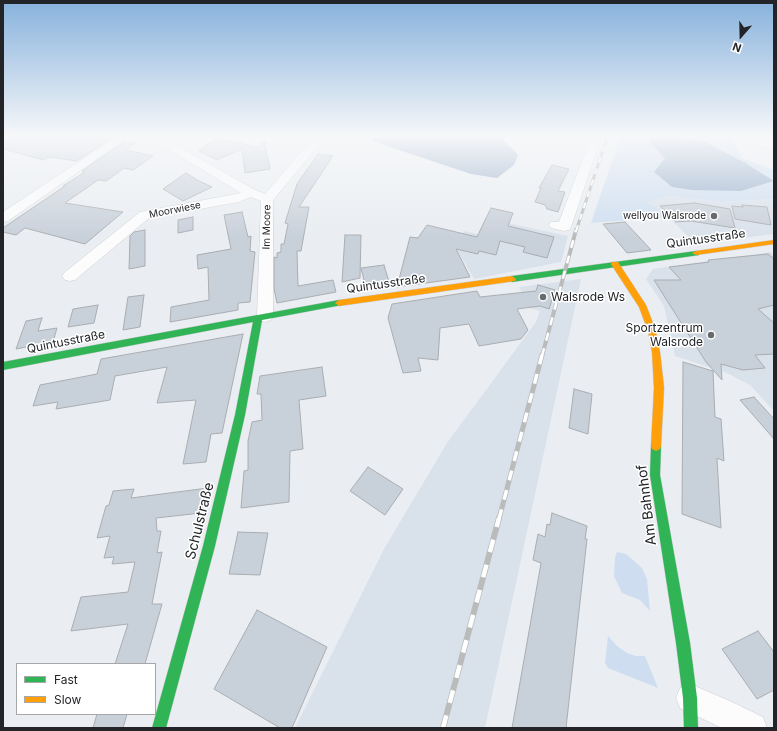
<!DOCTYPE html>
<html>
<head>
<meta charset="utf-8">
<style>
  body { margin:0 }
  #map { position:relative; width:777px; height:731px; overflow:hidden; background:#eaeef2; font-family:Inter,sans-serif }
  canvas { display:block }
  .frame { position:absolute; inset:0; border:4px solid #222427; pointer-events:none }
  .legend { position:absolute; left:16px; top:663px; width:140px; height:52px; box-sizing:border-box; background:#fff; border:1px solid #a7a7a9; margin:0; padding:5px 7px; list-style:none; font-size:12px; color:#222427 }
  .legend li { display:flex; align-items:center; gap:8px; height:20px }
  .legend b { width:20px; border:1px solid #a7a7a9 }
  .north { position:absolute; left:721px; top:16px; width:40px; height:40px; -webkit-text-stroke:3px #fff; paint-order:stroke; rotate:200deg; font-size:11px; font-weight:700; line-height:16px; text-align:center; color:#222427 }
  .north::after { content:''; display:block; margin:auto; width:14px; height:18px; background:#222427; clip-path:polygon(50% 0,100% 100%,50% 72%,0 100%) }
</style>
</head>
<body>
<div id="map">
<canvas width="777" height="731"></canvas>
<div class="frame"></div>
<ul class="legend">
<li><b style="height:5px;background:#30b455"></b>Fast</li>
<li><b style="height:5px;background:#ff9f0a"></b>Slow</li>
</ul>
<div class="north">N</div>
</div>
<script>
const ctx = document.querySelector('canvas').getContext('2d');
ctx.lineJoin = 'round';
function fillPath(path, color) { ctx.fillStyle = color; ctx.fill(path, 'evenodd'); }
const shape = rows => new Path2D(rows.map(r => 'M' + r).join(''));
function strokePath(path, color, width, dash) { ctx.strokeStyle = color; ctx.lineWidth = width; ctx.lineCap = dash ? 'butt' : 'round'; ctx.setLineDash(dash || []); ctx.stroke(path); }
function drawText(font, color, halo, rows, align = 'center') {
  ctx.font = font + ' Inter,sans-serif'; ctx.lineWidth = 3; ctx.setLineDash([]); ctx.textBaseline = 'middle'; ctx.strokeStyle = halo; ctx.fillStyle = color; for (const [text, x, y, turn = 0] of rows) {
    ctx.save(); ctx.translate(x, y); ctx.rotate((+turn || 0) * Math.PI / 180); ctx.textAlign = isNaN(turn) ? turn : align; if (halo) ctx.strokeText(text, 0, 0); ctx.fillText(text, 0, 0); ctx.restore();
  }
}
fillPath(shape([
  [669,196,722,202,774,199,774,234,696,244,668,217,648,202],
  [485,218,568,236,561,262,474,279,457,250,464,231,478,234],
  [771,252,774,256,774,411,750,385,727,373,675,356,664,306,646,279,653,269],
  [581,279,485,728,295,728,384,549,447,443,536,322,540,311,530,308,519,287]
]), '#d9e1eb');
fillPath(shape([
  [621,135,719,135,732,138,742,158,774,170,774,181,744,162,705,142,646,140,665,158,741,191,774,181,774,199,722,202,669,196,648,202,668,217,591,223],
  [617,552,626,554,642,568,647,579,650,611,640,600,622,593,614,576,615,558],
  [608,636,617,646,627,653,636,656,645,656,658,688,608,668,605,663]
]), '#cedef0');
fillPath(shape([
  [374,135,499,135,518,155,514,165,497,178,471,174,372,141],
  [678,138,705,142,744,162,774,181,741,191,692,190,672,187,654,172,665,158,646,139]
]), '#96aec9');
const building = shape([
  [3,135,112,135,108,138,111,139,77,161,49,157,44,160,3,149,3,135],
  [216,138,258,147,264,141,270,169,245,173,242,149,217,160,199,151,216,138],
  [125,141,136,143,126,150,153,156,133,170,124,168,106,181,98,180,65,203,123,212,85,244,25,228,16,235,3,232,3,228,65,186,63,186,85,172,82,171,125,141],
  [318,154,333,156,299,207,309,207,301,251,297,251,298,286,333,280,336,292,277,303,274,288,274,257,277,258,277,253,281,252,281,244,284,244,288,224,285,223,297,184,318,154],
  [552,165,569,169,558,191,565,192,558,212,547,209,545,205,535,202,541,188,539,188,552,165],
  [186,173,199,181,212,187,183,201,163,189,186,173],
  [694,203,730,209,735,228,691,221,676,222,660,206,694,203],
  [742,205,767,207,771,225,735,219,732,206,743,207,742,205],
  [491,208,513,213,508,226,554,237,547,258,523,252,525,247,500,241,496,255,479,251,478,254,456,249,470,277,397,287,410,237,418,238,427,225,477,237,491,208],
  [242,212,248,237,251,236,250,251,255,252,250,302,238,303,238,310,170,322,171,307,209,300,208,267,198,269,197,255,231,249,224,215,242,212],
  [193,217,193,230,178,233,178,220,193,217],
  [625,222,639,237,651,250,627,253,603,224,625,222],
  [145,230,145,266,129,269,130,236,134,232,145,230],
  [345,235,361,235,360,278,342,282,345,235],
  [768,254,774,259,774,305,758,309,774,323,774,354,755,355,765,368,743,370,721,364,722,380,706,362,654,280,681,280,669,267,709,262,708,260,768,254],
  [384,265,390,285,366,288,361,268,384,265],
  [538,285,555,290,549,309,540,306,517,309,528,330,521,339,479,346,469,324,440,328,438,360,418,358,421,371,403,373,388,318,392,304,477,291,480,297,536,291,538,285],
  [144,295,140,327,123,330,128,297,144,295],
  [98,305,94,323,68,327,73,309,98,305],
  [42,318,38,331,57,328,53,342,16,349,26,321,42,318],
  [243,334,222,433,211,434,206,462,183,464,196,400,157,403,167,367,115,376,110,400,56,409,58,402,33,406,40,385,97,374,101,359,243,334],
  [683,362,713,371,715,417,721,419,724,461,717,458,721,528,682,514,683,362],
  [322,367,326,396,299,400,303,449,290,451,289,502,241,508,244,471,248,470,248,441,252,422,262,420,261,394,257,394,260,376,322,367],
  [574,389,592,394,588,434,569,428,574,389],
  [754,397,774,419,774,439,740,400,754,397],
  [368,467,403,489,385,515,350,491,368,467],
  [208,488,201,513,156,518,157,531,161,531,157,553,162,552,152,604,162,604,145,664,115,664,128,624,71,631,81,597,128,592,135,562,112,564,114,557,104,558,110,536,97,538,106,506,109,505,113,491,134,489,131,498,208,488],
  [552,513,587,526,585,539,587,539,566,728,512,728,541,563,533,560,538,534,545,537,547,524,550,525,552,513],
  [238,532,268,533,260,575,229,574,238,532],
  [257,610,327,647,292,728,280,728,214,689,257,610],
  [758,631,774,652,774,690,757,699,722,649,758,631],
  [97,714,127,714,123,728,93,728,97,714]
]);
fillPath(building, '#c8d0da');
strokePath(building, '#aaadb0', 1);
const street = shape([
  [119,135,131,135,8,221,3,222,3,212,119,135],
  [145,135,158,135,255,190,265,194,316,135,327,135,273,200,273,316,271,320,265,322,259,320,257,316,261,201,251,197,239,202,149,218,75,280,70,281,65,280,62,276,65,272,140,212,241,193,145,135],
  [592,135,602,135,571,227,569,230,564,231,551,228,549,225,551,222,559,222,592,135],
  [723,135,741,135,774,144,774,150,724,137,723,135],
  [690,684,730,701,763,717,767,728,722,728,680,708,676,698,680,688,690,684]
]);
const fast = shape([
  [696,251,699,251,699,255,512,282,508,279,512,276,696,251],
  [339,300,342,301,343,303,342,305,262,320,245,415,215,546,166,728,152,728,203,546,235,415,253,322,3,370,3,362,339,300],
  [656,441,660,443,661,446,660,475,690,643,697,698,698,728,684,728,683,698,676,643,650,475,651,446,652,443,656,441]
]);
const slow = shape([
  [774,240,774,244,696,255,692,253,696,251,774,240],
  [612,262,618,262,646,305,656,331,660,352,664,388,661,446,660,449,656,451,652,449,651,446,654,388,652,352,648,331,639,307,611,264,612,262],
  [512,276,516,279,515,281,339,306,335,303,339,300,512,276]
]);
strokePath(street, '#c9cccf', 1);
strokePath(fast, '#c9cccf', 1);
strokePath(slow, '#c9cccf', 1);
fillPath(street, '#fcfcfd');
fillPath(fast, '#30b455');
fillPath(slow, '#ff9f0a');
const railFar3 = shape([
  [576,231,608,135]
]);
const railFar2 = shape([
  [542,356,576,230]
]);
const railFar1 = shape([
  [499,519,542,355]
]);
const rail = shape([
  [443,728,499,518]
]);
strokePath(railFar3, '#babcbc', 3);
strokePath(railFar2, '#babcbc', 4);
strokePath(railFar1, '#babcbc', 5);
strokePath(rail, '#babcbc', 6);
strokePath(railFar3, '#fff', 2, [6]);
strokePath(railFar2, '#fff', 2.5, [8]);
strokePath(railFar1, '#fff', 3.5, [10]);
strokePath(rail, '#fff', 4.5, [13]);
const sky = ctx.createLinearGradient(0, 0, 0, 238);
sky.addColorStop(0, '#87b2dc');
sky.addColorStop(0.57, '#f6f7f9');
sky.addColorStop(1, '#f6f7f900');
ctx.fillStyle = sky;
ctx.fillRect(0, 0, 777, 238);
for (const [x, y, r, color] of [
  [714,216,4,"#686b6e"],
  [543,297,4,"#686b6e"],
  [711,335,4,"#686b6e"]
]) { const dot = new Path2D(); dot.arc(x, y, r, 0, 2 * Math.PI); ctx.fillStyle = color; ctx.fill(dot); strokePath(dot, '#fff', 1.5); }
drawText('10px', '#222427', '#fff', [
  ["Moorwiese",175,210,-11],
  ["Im Moore",267,227,-89]
]);
drawText('10px', '#222427', '#fff', [
  ["wellyou Walsrode",706,216]
], 'right');
drawText('12px', '#222427', '#fff', [
  ["Quintusstraße",706,239,-8],
  ["Quintusstraße",386,284,-8],
  ["Quintusstraße",66,342,-11]
]);
drawText('12px', '#222427', '#fff', [
  ["Walsrode Ws",551,297],
  ["Sportzentrum",703,328,"right"],
  ["Walsrode",703,342,"right"]
], 'left');
drawText('14px', '#222427', '#fff', [
  ["Am Bahnhof",647,505,-97],
  ["Schulstraße",200,521,-76]
]);
</script>
</body>
</html>
